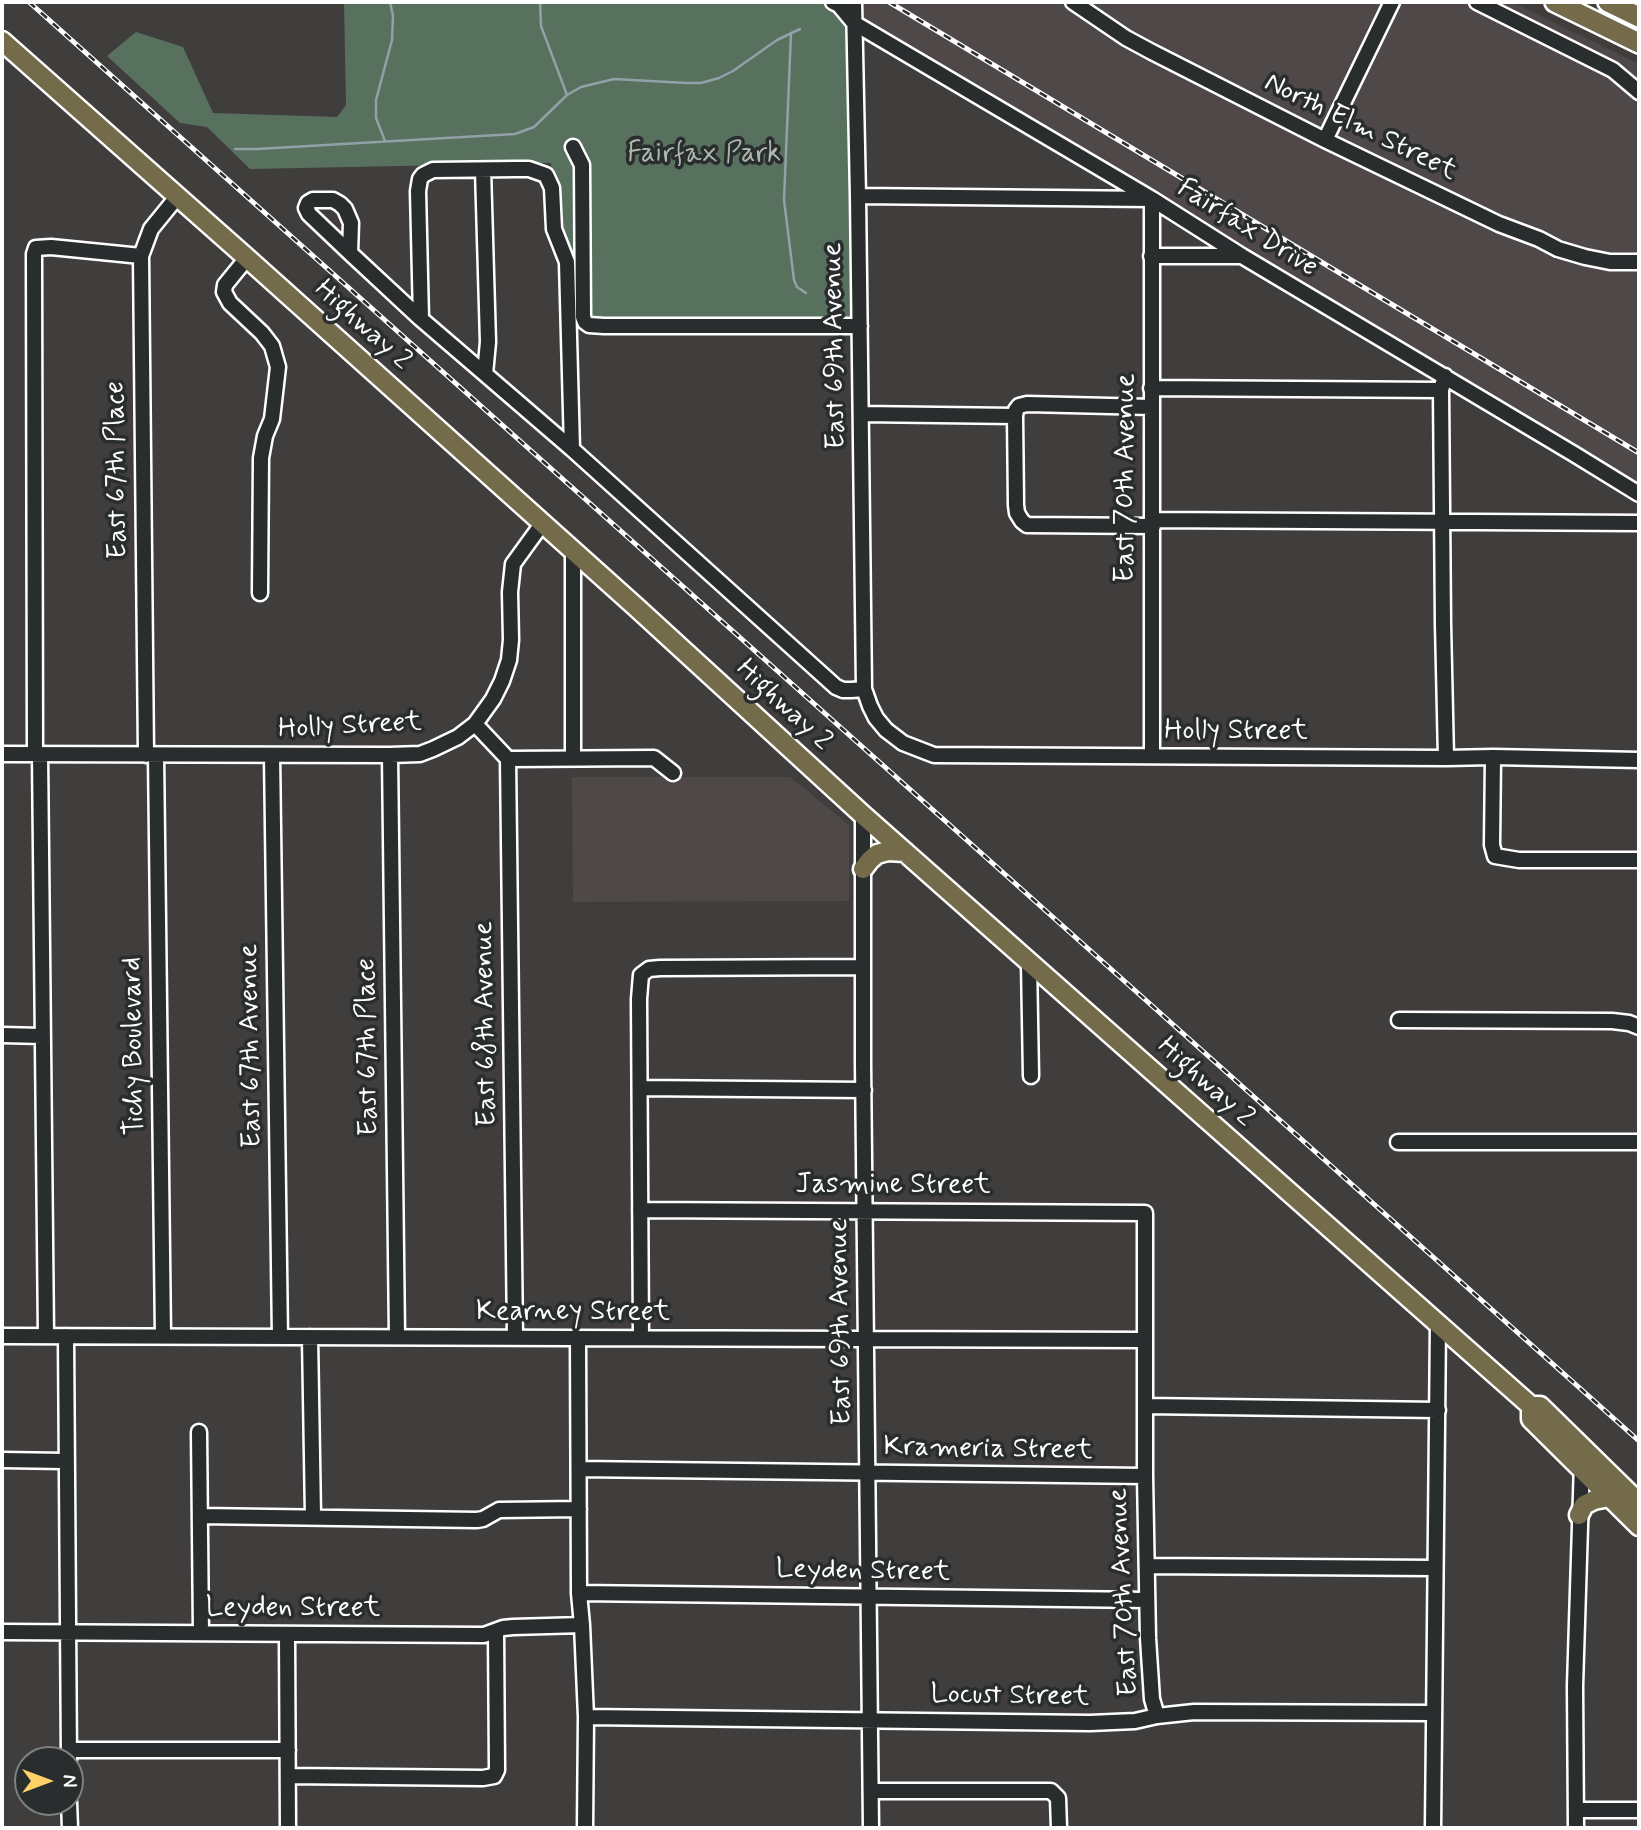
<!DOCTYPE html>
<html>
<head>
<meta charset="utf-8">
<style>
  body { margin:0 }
  #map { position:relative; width:1641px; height:1830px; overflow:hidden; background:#403d3d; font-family:Mynerve,sans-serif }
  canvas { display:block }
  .frame { position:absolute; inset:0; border:4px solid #fff; pointer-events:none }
  .north { position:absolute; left:14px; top:1746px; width:70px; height:70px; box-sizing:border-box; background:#2a2d2e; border:2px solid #7f8182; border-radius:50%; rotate:90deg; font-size:19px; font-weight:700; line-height:28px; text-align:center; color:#fff }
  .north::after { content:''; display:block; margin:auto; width:24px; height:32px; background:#ffd166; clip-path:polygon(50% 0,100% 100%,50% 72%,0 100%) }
</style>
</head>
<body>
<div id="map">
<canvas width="1641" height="1830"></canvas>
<div class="frame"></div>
<div class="north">N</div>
</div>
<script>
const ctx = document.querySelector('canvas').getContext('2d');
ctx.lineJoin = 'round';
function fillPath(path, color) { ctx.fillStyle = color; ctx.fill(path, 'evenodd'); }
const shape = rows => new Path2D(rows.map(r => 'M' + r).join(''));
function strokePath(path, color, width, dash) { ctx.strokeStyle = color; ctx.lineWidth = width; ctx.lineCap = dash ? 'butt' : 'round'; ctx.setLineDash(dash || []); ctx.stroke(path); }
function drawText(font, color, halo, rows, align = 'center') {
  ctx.font = font + ' Mynerve,sans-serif'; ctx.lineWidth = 7; ctx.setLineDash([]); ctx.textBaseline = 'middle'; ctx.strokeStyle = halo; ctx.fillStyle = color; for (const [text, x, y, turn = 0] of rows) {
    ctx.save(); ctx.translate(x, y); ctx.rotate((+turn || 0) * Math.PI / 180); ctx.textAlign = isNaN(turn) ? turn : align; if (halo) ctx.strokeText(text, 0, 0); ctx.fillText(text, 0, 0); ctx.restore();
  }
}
fillPath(shape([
  [863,2,1512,2,1639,64,1639,486,863,20],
  [572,777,790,777,849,825,849,901,573,902]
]), '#4f4848');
fillPath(shape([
  [344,2,854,2,860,326,595,326,554,229,551,163,250,169,207,127,180,123,107,56,136,32,183,47,213,113,337,117,346,105]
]), '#58705e');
strokePath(shape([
  [540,2,541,26,567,95],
  [791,33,784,200,794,280,797,287,806,293],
  [385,141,376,118,376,100,392,40,393,16,390,2],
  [235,149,257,149,515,134,534,127,567,95,581,87,614,79,686,83,701,83,719,78,733,71,777,40,800,29]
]), '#92a1a7', 2.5);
const minor = shape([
  [833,2,839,5,854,23,1152,199,1242,256,1574,454,1639,494],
  [854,2,858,196,864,689,870,706,876,718,886,730,903,743,934,755,1446,758,1493,757,1639,760],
  [1073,2,1126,38,1152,52,1325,140,1499,224,1539,239,1558,249,1585,257,1610,262,1639,262],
  [1477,2,1613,70,1639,92],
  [1325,140,1392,2],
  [573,147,582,165,583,317,585,322,589,325,604,326,860,326],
  [483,170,488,342,485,374,572,449,836,687,843,690,851,690,864,689],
  [858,196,1152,199,1152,756],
  [350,253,351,223,345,209,340,204,333,200,313,200,308,203,306,208,309,214,350,253,421,319,485,374],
  [1151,256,1241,256],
  [247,258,225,285,224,292,230,303,262,333,272,346,278,367,272,419,265,436,261,458,260,593],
  [421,319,418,191,420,179,423,175,433,170,516,169,529,169,546,175,552,188,554,229,567,262,572,449],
  [1445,376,1441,390,1443,624,1446,758],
  [1151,388,1441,390],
  [1152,407,1027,404,1019,406,1016,410,1015,416,1016,505,1017,513,1022,521,1027,525,1153,526],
  [861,414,1015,416],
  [1153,520,1639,523],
  [573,551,573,758],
  [475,724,508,759,515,1338],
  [2,754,390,755,420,754,433,749,458,737,475,724,493,699,502,681,509,660,511,640,510,592,513,564,542,524],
  [35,754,34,254,36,248,51,247,141,256],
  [40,754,46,1336],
  [146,755,141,256,151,229,177,197],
  [156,755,163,1336],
  [272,755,280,1337],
  [390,755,397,1337],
  [1493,757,1492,845,1495,856,1519,860,1639,860],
  [508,759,654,758,673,773],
  [863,815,863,1063,871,1828],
  [1029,962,1031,1076],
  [1399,1020,1612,1021,1629,1023,1639,1027],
  [2,1035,42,1036],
  [640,1088,864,1090],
  [1398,1142,1639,1142],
  [640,1210,1145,1213,1145,1476,1148,1638,1152,1699,1157,1716],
  [2,1336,1145,1340],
  [66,1336,69,1760],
  [310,1337,313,1516],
  [578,1338,579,1593,582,1625,586,1717,585,1828],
  [641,1338,639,999,641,975,649,969,660,968,863,967],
  [1145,1406,1438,1410],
  [199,1432,201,1633],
  [2,1460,65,1461],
  [579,1469,1145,1476],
  [200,1516,477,1520,483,1519,499,1510,579,1509],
  [1147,1566,1435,1568],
  [579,1593,1147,1600],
  [2,1632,484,1635,503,1628,513,1627,582,1625],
  [287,1634,288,1828],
  [586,1717,1090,1723,1135,1721,1157,1716,1194,1712,1434,1713],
  [69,1750,288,1750],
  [288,1776,483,1778,494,1776,497,1770,496,1631],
  [871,1791,1051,1791,1058,1798,1059,1828],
  [69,1802,70,1828],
  [1576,1810,1639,1810],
  [1433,1828,1438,1324],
  [1576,1828,1575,1686,1582,1462]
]);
const major = shape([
  [2,41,247,258,636,607,863,815,1531,1406,1540,1406,1639,1503],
  [863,869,870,860,877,854,888,851,905,852],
  [1531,1406,1531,1419,1639,1526],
  [1579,1515,1584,1505,1594,1500,1609,1497]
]);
const highway = shape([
  [1555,2,1639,43],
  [1608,2,1639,17]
]);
strokePath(minor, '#fff', 19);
strokePath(major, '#fff', 23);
strokePath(highway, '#fff', 24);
strokePath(minor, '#2a2d2e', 14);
strokePath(major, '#746b4b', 18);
strokePath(highway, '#746b4b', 19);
const rail = shape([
  [29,2,1639,1441],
  [889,2,1639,453]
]);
strokePath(rail, '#fff', 5);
strokePath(rail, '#2a2d2e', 2.5, [8]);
drawText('28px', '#fff', '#2a2d2e', [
  ["North Elm Street",1360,128,26],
  ["Fairfax Drive",1247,229,32],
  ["Highway 2",362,326,42],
  ["East 69th Avenue",836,346,-91],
  ["East 67th Place",118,470,-91],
  ["East 70th Avenue",1127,478,-90],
  ["Highway 2",783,706,43],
  ["Holly Street",350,727,-3],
  ["Holly Street",1236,732],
  ["East 68th Avenue",487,1024,-91],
  ["Tichy Boulevard",135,1046,-91],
  ["East 67th Avenue",252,1046,-91],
  ["East 67th Place",369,1047,-91],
  ["Highway 2",1205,1083,42],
  ["Jasmine Street",893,1186],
  ["Kearney Street",573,1313],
  ["East 69th Avenue",842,1322,-91],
  ["Krameria Street",988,1450,1],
  ["Leyden Street",863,1572,1],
  ["East 70th Avenue",1125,1592,-93],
  ["Leyden Street",293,1609],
  ["Locust Street",1010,1697,1]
]);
drawText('28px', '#acb8ae', '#2a2d2e', [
  ["Fairfax Park",704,155]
]);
</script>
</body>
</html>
